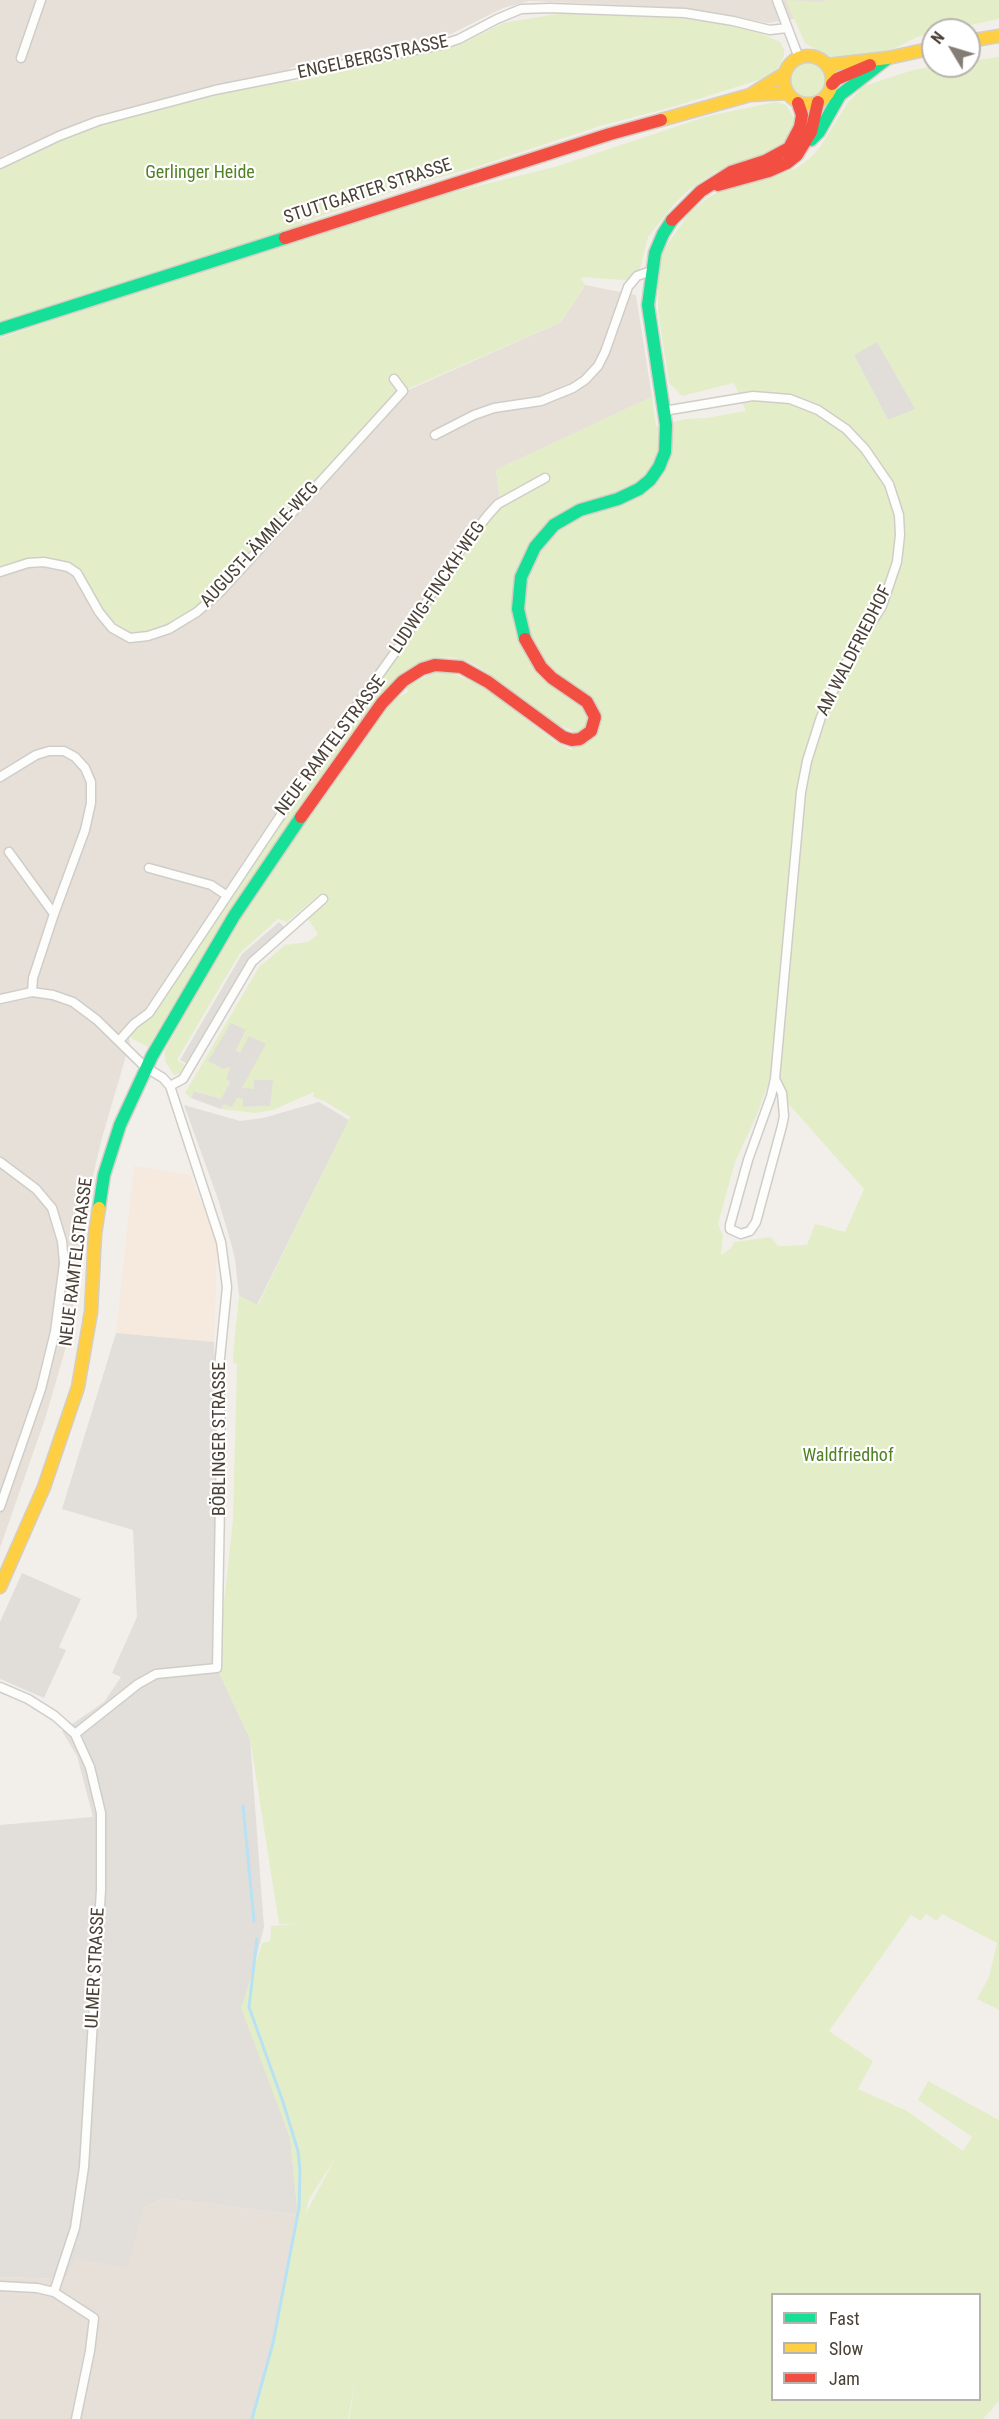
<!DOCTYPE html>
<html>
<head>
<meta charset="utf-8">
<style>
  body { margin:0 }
  #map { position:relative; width:999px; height:2419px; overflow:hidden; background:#f2efeb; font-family:"Roboto Condensed",sans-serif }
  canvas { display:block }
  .legend { position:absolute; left:771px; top:2293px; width:210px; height:108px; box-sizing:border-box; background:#fff; border:2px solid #b7b3af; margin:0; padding:8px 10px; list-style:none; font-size:18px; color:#4a4036 }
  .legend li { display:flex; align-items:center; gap:12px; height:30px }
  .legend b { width:30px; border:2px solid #b7b3af }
  .north { position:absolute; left:921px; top:18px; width:60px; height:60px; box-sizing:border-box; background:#fff; border:2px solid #b7b3af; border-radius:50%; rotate:308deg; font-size:16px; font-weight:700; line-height:24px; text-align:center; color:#4a4036 }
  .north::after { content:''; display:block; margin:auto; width:21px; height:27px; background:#857d75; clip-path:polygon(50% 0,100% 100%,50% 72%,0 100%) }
</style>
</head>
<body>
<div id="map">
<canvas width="999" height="2419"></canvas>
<ul class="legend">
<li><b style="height:8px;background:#16e098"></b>Fast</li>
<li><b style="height:8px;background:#ffcf43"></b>Slow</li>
<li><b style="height:8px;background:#f24e42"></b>Jam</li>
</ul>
<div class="north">N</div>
</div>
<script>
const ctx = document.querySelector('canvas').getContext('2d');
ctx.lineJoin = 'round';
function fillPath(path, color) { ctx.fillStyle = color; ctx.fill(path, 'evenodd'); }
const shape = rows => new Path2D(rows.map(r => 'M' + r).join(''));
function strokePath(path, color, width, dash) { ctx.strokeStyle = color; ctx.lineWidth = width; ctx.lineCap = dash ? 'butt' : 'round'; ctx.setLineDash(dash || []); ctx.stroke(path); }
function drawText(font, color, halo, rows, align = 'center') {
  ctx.font = font + ' "Roboto Condensed",sans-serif'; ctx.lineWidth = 4.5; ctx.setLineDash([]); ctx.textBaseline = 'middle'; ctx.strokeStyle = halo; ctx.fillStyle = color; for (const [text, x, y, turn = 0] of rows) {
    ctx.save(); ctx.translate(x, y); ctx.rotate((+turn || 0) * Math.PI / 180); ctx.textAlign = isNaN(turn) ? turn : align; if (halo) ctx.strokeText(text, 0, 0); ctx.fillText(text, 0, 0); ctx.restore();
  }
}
fillPath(shape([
  [0,0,844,0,793,19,768,23,698,10,661,7,529,1,503,8,451,34,293,67,268,80,98,121,0,164],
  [585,285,636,295,652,397,496,470,501,506,455,562,416,631,152,1014,142,1024,134,1028,129,1037,130,1042,102,1138,85,1210,70,1333,46,1416,0,1548,0,572,561,322],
  [165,2198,298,2215,273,2343,252,2419,0,2419,0,2277,66,2279,74,2257,143,2208]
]), '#e7e0d8');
fillPath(shape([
  [134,1166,190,1175,217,1240,214,1342,116,1333]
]), '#f6e9dd');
fillPath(shape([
  [319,1102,349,1120,257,1305,239,1296,235,1259,231,1243,218,1199,184,1105,240,1121,263,1118],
  [116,1333,214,1342,220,1500,217,1668,250,1739,264,1927,250,1982,267,2074,290,2137,298,2215,165,2198,143,2208,127,2268,75,2258,66,2279,0,2277,0,1825,93,1817,77,1756,62,1731,104,1702,121,1677,112,1673,137,1617,133,1530,62,1509]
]), '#e2ded9');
fillPath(shape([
  [788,0,821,2,828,0,999,0,999,19,947,30,933,30,933,33,917,37,892,50,833,60,805,43,786,1],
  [557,14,663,14,712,21,761,33,780,42,784,49,784,57,778,68,768,77,676,106,600,126,476,167,406,187,307,221,303,214,302,226,0,323,0,170,41,150,59,136,142,108,290,78,290,82,303,80,457,46,503,23],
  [999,57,999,2010,977,1999,989,1977,997,1943,942,1914,937,1921,926,1914,921,1921,911,1915,829,2031,873,2061,858,2089,907,2111,963,2151,972,2137,918,2100,928,2081,999,2120,999,2401,983,2419,349,2419,355,2381,348,2419,252,2419,273,2343,298,2215,290,2137,241,2008,262,1943,270,1941,271,1926,295,1924,279,1924,250,1739,217,1668,233,1519,237,1364,233,1363,234,1344,239,1296,258,1305,350,1117,324,1101,313,1097,314,1092,273,1110,255,1113,221,1109,224,1104,236,1098,243,1099,243,1107,270,1106,255,1080,254,1089,242,1089,239,1053,236,1051,246,1031,232,1023,230,1067,226,1079,230,1082,221,1099,195,1091,191,1098,185,1093,259,967,285,945,308,942,318,934,308,919,326,902,320,894,287,922,278,919,240,953,177,1060,185,1065,179,1074,174,1075,165,1061,165,1050,227,939,288,843,386,707,392,700,408,692,406,687,433,673,444,672,454,674,487,688,555,742,572,750,571,730,556,724,479,667,467,661,451,657,432,658,404,671,376,702,302,804,226,918,148,1047,129,1037,131,1032,147,1020,152,1014,311,775,416,631,455,562,501,507,496,470,652,397,656,426,686,419,706,418,746,411,734,383,682,396,669,383,658,312,658,270,661,256,667,245,689,213,707,198,725,188,747,181,768,179,796,168,809,159,820,147,848,102,864,86,913,70,937,66,969,66,969,61],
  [854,355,914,409,888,420],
  [769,1082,864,1189,845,1232,815,1224,807,1245,778,1246,771,1237,734,1242,732,1247,721,1255,723,1235,718,1224,735,1162,756,1117],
  [334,2160,307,2211,305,2224,308,2201],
  [772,2294,980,2294,980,2400,772,2400],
  '791 80a17 17 0 1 1 34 0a17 17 0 1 1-34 0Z',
  [776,102,786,105,793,116,793,127,786,140,771,152,715,172,690,189,675,203,648,237,637,281,581,277,585,285,561,322,403,391,221,590,179,624,130,638,112,628,77,574,44,562,0,572,0,338,374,212,558,166,708,116]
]), '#e3eec9');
fillPath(shape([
  [877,342,915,409,888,420,854,355],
  [279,922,285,928,248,960,187,1064,180,1060,242,954],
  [231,1023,246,1030,236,1051,240,1053,249,1036,266,1044,242,1088,254,1089,254,1080,273,1080,270,1106,243,1107,243,1099,237,1098,232,1107,224,1104,221,1109,191,1098,194,1091,221,1099,230,1082,226,1079,230,1067,223,1069,208,1061],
  [22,1573,81,1599,59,1647,66,1650,44,1698,0,1679,0,1622]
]), '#e1deda');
strokePath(shape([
  [243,1806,254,1921],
  [252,2419,273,2343,299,2208,300,2171,298,2151,283,2102,249,2007,257,1939]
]), '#b8e2f3', 3);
const street = shape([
  [777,0,799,58],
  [21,58,41,0],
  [0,164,59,136,98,121,215,90,441,45,459,39,497,19,521,9,550,8,685,13,733,21,770,30,787,28],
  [664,411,753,396,790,399,818,410,846,429,865,449,889,484,899,515,900,535,897,562,882,606,845,665,821,717,807,761,801,792,775,1079,771,1096,748,1160,730,1225,730,1229,741,1234,750,1231,756,1222,782,1126,784,1116,782,1093,775,1079],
  [435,435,474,415,494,408,541,401,573,388,585,380,598,366,605,352,628,287,637,276,651,271],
  [0,572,28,563,44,562,68,567,77,573,99,612,112,628,130,638,148,636,169,629,197,612,221,591,403,391,394,379],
  [0,777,36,755,49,751,64,751,75,757,85,768,91,782,91,803,85,830,54,914,33,978,32,992],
  [9,852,54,914],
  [149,868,211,885,226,895],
  [0,999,32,992,53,995,73,1002,97,1020,145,1067,163,1078,170,1086,221,1242,227,1287,219,1368,221,1450,217,1668,156,1674,138,1684,75,1734],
  [119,1041,134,1024,149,1013,319,758,401,644,451,562,488,515,498,504,545,478],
  [170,1086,183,1079,252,962,323,899],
  [0,1162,36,1189,52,1208,62,1241,64,1263,55,1332,41,1389,0,1507],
  [0,1687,28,1699,55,1716,75,1734,90,1767,101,1813,101,1890,84,2167,75,2228,54,2292],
  [0,2286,37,2288,54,2292,94,2318,90,2351,76,2419]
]);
const fast = shape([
  [811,140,819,132,840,95,888,58],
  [0,329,285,238],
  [525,639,518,609,521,577,535,547,554,525,580,510,618,499,639,489,650,480,659,467,665,452,666,425,648,305,655,253,663,234,672,220],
  [99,1208,104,1175,120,1125,152,1056,234,916,301,817]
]);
const slow = shape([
  [969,41,999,36],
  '784 80a24 24 0 1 1 48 0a24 24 0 1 1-48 0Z',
  [827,65,888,58,933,48],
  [750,95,784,74],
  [661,120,750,95,787,93],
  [0,1587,44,1487,78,1387,91,1312,95,1234,99,1208]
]);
const jam = shape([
  [832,84,837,79,870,65],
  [718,185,769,171,787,163,797,155,811,132,818,102],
  [672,220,701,191,731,172,765,161,789,148,800,127,802,115,798,103],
  [285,238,610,134,661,120],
  [301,817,382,703,403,681,422,669,435,665,461,667,488,682,563,737,572,740,580,739,591,731,595,717,587,702,552,678,541,667,525,639]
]);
strokePath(street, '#d0cdc9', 11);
strokePath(fast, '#d4cec3', 15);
strokePath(slow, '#d4cec3', 15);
strokePath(jam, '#d4cec3', 15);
strokePath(street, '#fdfdfc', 8);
strokePath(fast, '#16e098', 12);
strokePath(slow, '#ffcf43', 12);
strokePath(jam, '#f24e42', 12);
drawText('18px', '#4a4036', '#fff', [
  ["ENGELBERGSTRASSE",373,58,-12],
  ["STUTTGARTER STRASSE",368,192,-18],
  ["AUGUST-LÄMMLE-WEG",260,545,-47],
  ["LUDWIG-FINCKH-WEG",438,588,-56],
  ["AM WALDFRIEDHOF",855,651,-63],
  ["NEUE RAMTELSTRASSE",331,746,-53],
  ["NEUE RAMTELSTRASSE",77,1262,-83],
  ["BÖBLINGER STRASSE",220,1439,-90],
  ["ULMER STRASSE",96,1968,-87]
]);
drawText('18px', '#508223', '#fff', [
  ["Gerlinger Heide",200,173],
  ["Waldfriedhof",848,1456]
]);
</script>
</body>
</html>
